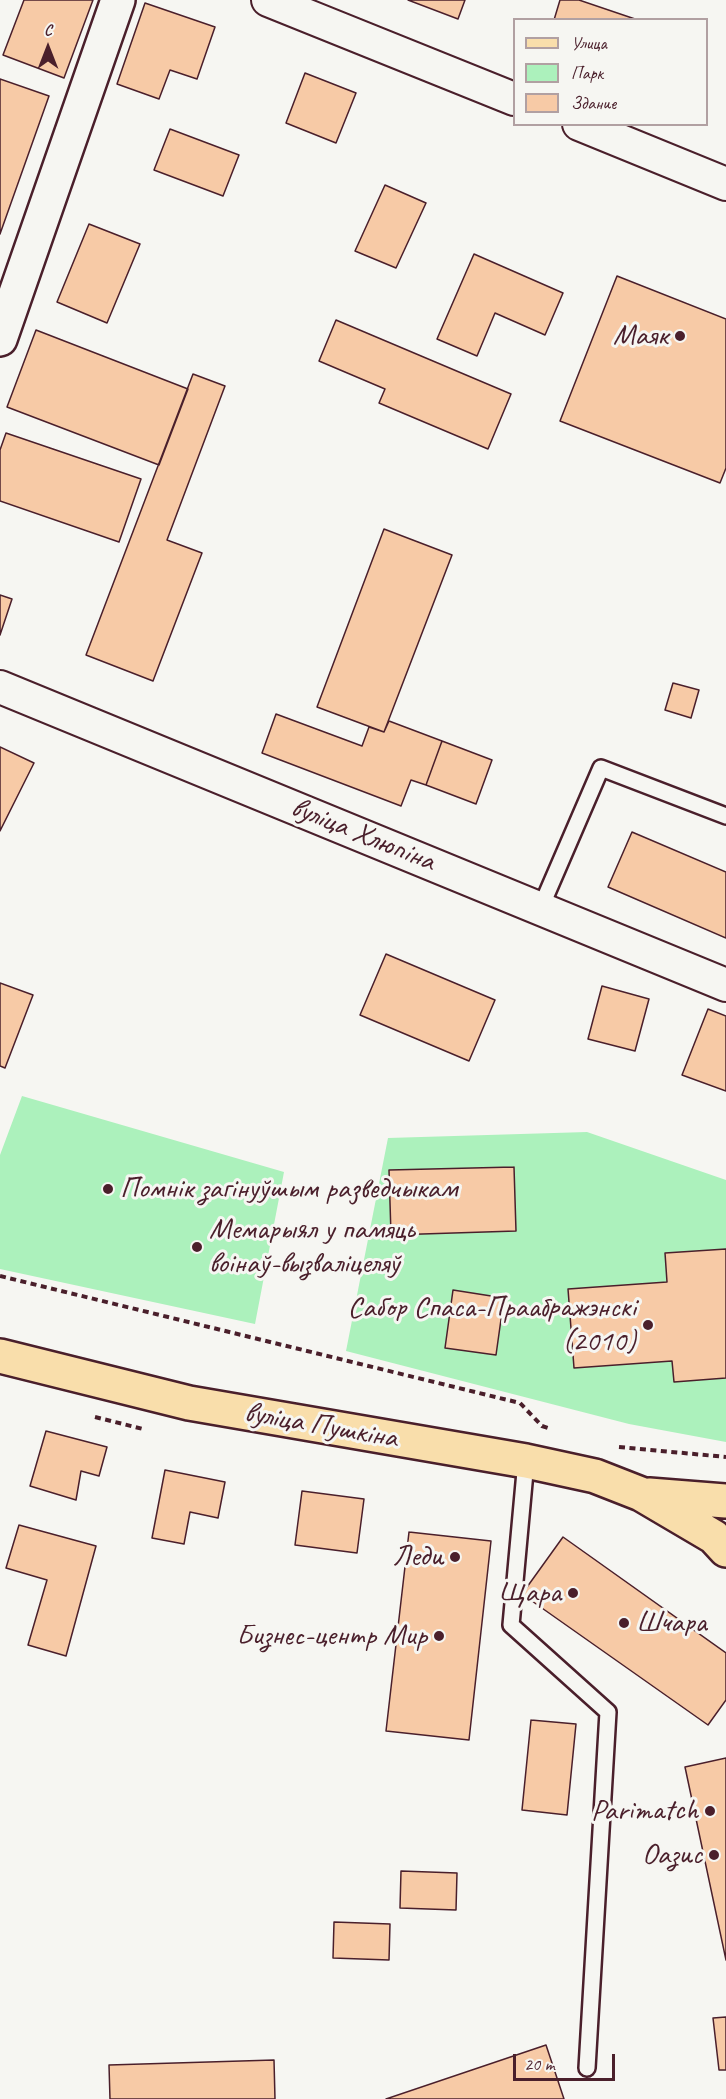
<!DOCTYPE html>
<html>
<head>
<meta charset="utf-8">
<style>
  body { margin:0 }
  #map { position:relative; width:726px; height:2099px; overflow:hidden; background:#f6f6f2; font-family:Caveat,sans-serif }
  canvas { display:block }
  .legend { position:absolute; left:513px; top:18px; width:195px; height:108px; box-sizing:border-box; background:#f6f6f2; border:2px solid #b1a0a2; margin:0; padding:8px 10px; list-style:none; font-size:18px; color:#4a1f2b }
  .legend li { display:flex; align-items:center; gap:12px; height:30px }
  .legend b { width:30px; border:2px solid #b1a0a2 }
  .north { position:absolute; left:18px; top:18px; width:60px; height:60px; -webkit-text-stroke:4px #f6f6f2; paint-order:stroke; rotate:0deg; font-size:16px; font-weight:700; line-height:24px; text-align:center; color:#4a1f2b }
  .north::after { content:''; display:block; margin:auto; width:21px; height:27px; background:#4a1f2b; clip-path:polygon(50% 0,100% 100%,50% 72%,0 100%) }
  .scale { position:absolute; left:513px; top:2054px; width:102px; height:27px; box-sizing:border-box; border:3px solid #4a1f2b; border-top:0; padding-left:8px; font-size:18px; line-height:21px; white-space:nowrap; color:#4a1f2b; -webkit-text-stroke:4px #f6f6f2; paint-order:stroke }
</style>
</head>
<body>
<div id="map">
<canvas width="726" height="2099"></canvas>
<ul class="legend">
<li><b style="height:8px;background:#f9deab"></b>Улица</li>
<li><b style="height:16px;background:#acf1bc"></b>Парк</li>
<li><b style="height:16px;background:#f7caa6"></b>Здание</li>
</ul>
<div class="north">С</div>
<div class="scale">20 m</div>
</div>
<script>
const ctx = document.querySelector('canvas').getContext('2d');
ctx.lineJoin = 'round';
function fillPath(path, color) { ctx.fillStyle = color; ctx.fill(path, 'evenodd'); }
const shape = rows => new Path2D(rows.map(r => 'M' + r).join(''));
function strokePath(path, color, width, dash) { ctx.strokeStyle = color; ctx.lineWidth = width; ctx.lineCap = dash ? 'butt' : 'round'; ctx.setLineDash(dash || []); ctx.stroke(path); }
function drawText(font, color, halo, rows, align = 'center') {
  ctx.font = font + ' Caveat,sans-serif'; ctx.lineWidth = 6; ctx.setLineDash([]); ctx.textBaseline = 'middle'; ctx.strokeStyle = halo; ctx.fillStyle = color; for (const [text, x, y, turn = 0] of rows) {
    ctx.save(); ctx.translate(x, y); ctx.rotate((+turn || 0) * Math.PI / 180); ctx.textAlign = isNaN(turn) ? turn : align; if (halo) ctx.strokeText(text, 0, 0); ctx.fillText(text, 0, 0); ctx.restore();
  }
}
fillPath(shape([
  [22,1096,284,1172,255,1324,0,1269,0,1155],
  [587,1132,726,1180,726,1442,629,1424,346,1351,388,1138]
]), '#acf1bc');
const building = shape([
  [24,0,93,0,64,78,3,55,24,0],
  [408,0,465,0,458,19,408,0],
  [560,0,579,0,638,20,554,20,560,0],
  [145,3,215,27,197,79,170,70,159,99,117,84,145,3],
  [305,73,356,93,336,143,286,123,305,73],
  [0,79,49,96,0,234,0,79],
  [170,129,239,155,223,196,154,170,170,129],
  [385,185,426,203,396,268,355,251,385,185],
  [89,224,140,244,107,323,57,302,89,224],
  [474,254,563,293,545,335,495,313,477,356,437,339,474,254],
  [617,276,726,319,726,468,720,483,560,421,617,276],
  [336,320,511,394,488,449,379,403,385,389,319,361,336,320],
  [36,330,188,389,159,465,7,407,36,330],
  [193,374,225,386,167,540,202,553,153,681,86,655,193,374],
  [6,433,141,479,119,542,0,501,0,450,6,433],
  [384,529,452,555,384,732,317,707,384,529],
  [0,595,12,599,0,635,0,595],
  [673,683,699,690,691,718,665,710,673,683],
  [276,714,362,746,369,727,384,732,389,721,442,741,426,785,411,780,401,806,262,753,276,714],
  [442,741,492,760,476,804,426,785,442,741],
  [0,747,34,763,0,831,0,747],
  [632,832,726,872,726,938,608,887,632,832],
  [386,954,495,1000,469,1061,360,1015,386,954],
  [0,983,33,995,5,1068,0,1066,0,983],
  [602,986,649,999,635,1051,588,1039,602,986],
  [708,1009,726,1016,726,1091,682,1075,708,1009],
  [514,1167,516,1231,391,1235,389,1170,514,1167],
  [726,1249,726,1378,674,1382,672,1361,574,1368,568,1289,667,1282,665,1253,726,1249],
  [453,1290,504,1298,496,1355,445,1348,453,1290],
  [46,1431,107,1447,99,1476,81,1471,76,1500,30,1486,46,1431],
  [165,1470,225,1482,218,1518,190,1512,184,1544,152,1538,165,1470],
  [302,1491,364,1499,357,1553,295,1545,302,1491],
  [19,1525,96,1546,66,1656,28,1645,47,1580,6,1568,19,1525],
  [409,1532,491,1541,469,1740,386,1731,409,1532],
  [563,1537,726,1653,726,1700,708,1725,522,1594,563,1537],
  [531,1720,576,1724,567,1815,522,1810,531,1720],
  [726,1758,726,1960,685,1767,726,1758],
  [401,1871,457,1873,456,1910,400,1908,401,1871],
  [334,1922,390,1924,389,1960,333,1958,334,1922],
  [726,2017,726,2070,719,2070,713,2018,726,2017],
  [546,2045,564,2099,386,2099,546,2045],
  [274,2060,275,2099,110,2099,109,2065,274,2060]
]);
fillPath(building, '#f7caa6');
strokePath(building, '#4a1f2b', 1.5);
const lane = shape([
  [541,907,601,768,726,816],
  [526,1461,511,1625,608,1712,587,2068]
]);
const street = shape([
  [268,0,514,99],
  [579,124,726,184],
  [0,687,726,985]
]);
const secondary = shape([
  [0,339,118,0]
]);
const primary = shape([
  [0,1356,189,1403,526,1461,595,1476,641,1494,714,1537,726,1550],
  [649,1495,726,1501]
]);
strokePath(lane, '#4a1f2b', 20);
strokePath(street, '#4a1f2b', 36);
strokePath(secondary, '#4a1f2b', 38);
strokePath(primary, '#4a1f2b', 38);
strokePath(shape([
  [0,1276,520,1403,542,1426,548,1428],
  [95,1417,143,1429],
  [619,1447,726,1457]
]), '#4a1f2b', 4, [6, 4.5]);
strokePath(lane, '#f6f6f2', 15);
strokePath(street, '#f6f6f2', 32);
strokePath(secondary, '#f6f6f2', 33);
strokePath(primary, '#f9deab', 33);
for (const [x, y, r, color] of [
  [680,336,6,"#4a1f2b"],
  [108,1189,6,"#4a1f2b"],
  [197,1247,6,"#4a1f2b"],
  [648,1325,6,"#4a1f2b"],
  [455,1557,6,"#4a1f2b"],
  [573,1593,6,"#4a1f2b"],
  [624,1623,6,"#4a1f2b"],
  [439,1636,6,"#4a1f2b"],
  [710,1811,6,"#4a1f2b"],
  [714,1855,6,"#4a1f2b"]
]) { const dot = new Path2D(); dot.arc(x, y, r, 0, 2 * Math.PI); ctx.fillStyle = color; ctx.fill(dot); strokePath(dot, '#f6f6f2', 2); }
drawText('30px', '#4a1f2b', '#f6f6f2', [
  ["Маяк",668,336],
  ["Помнік загінуўшым разведчыкам",120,1189,"left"],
  ["Мемарыял у памяць",209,1230,"left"],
  ["воінаў-вызваліцеляў",209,1264,"left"],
  ["Сабор Спаса-Праабражэнскі",636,1308],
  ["(2010)",636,1342],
  ["Леди",443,1557],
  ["Щара",561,1593],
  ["Шчара",636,1623,"left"],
  ["Бизнес-центр Мир",427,1636],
  ["Parimatch",698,1811],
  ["Оазис",702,1855]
], 'right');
drawText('30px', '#4a1f2b', '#f6f6f2', [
  ["вуліца Хлюпіна",363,835,22],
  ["вуліца Пушкіна",321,1426,10]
]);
</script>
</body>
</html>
